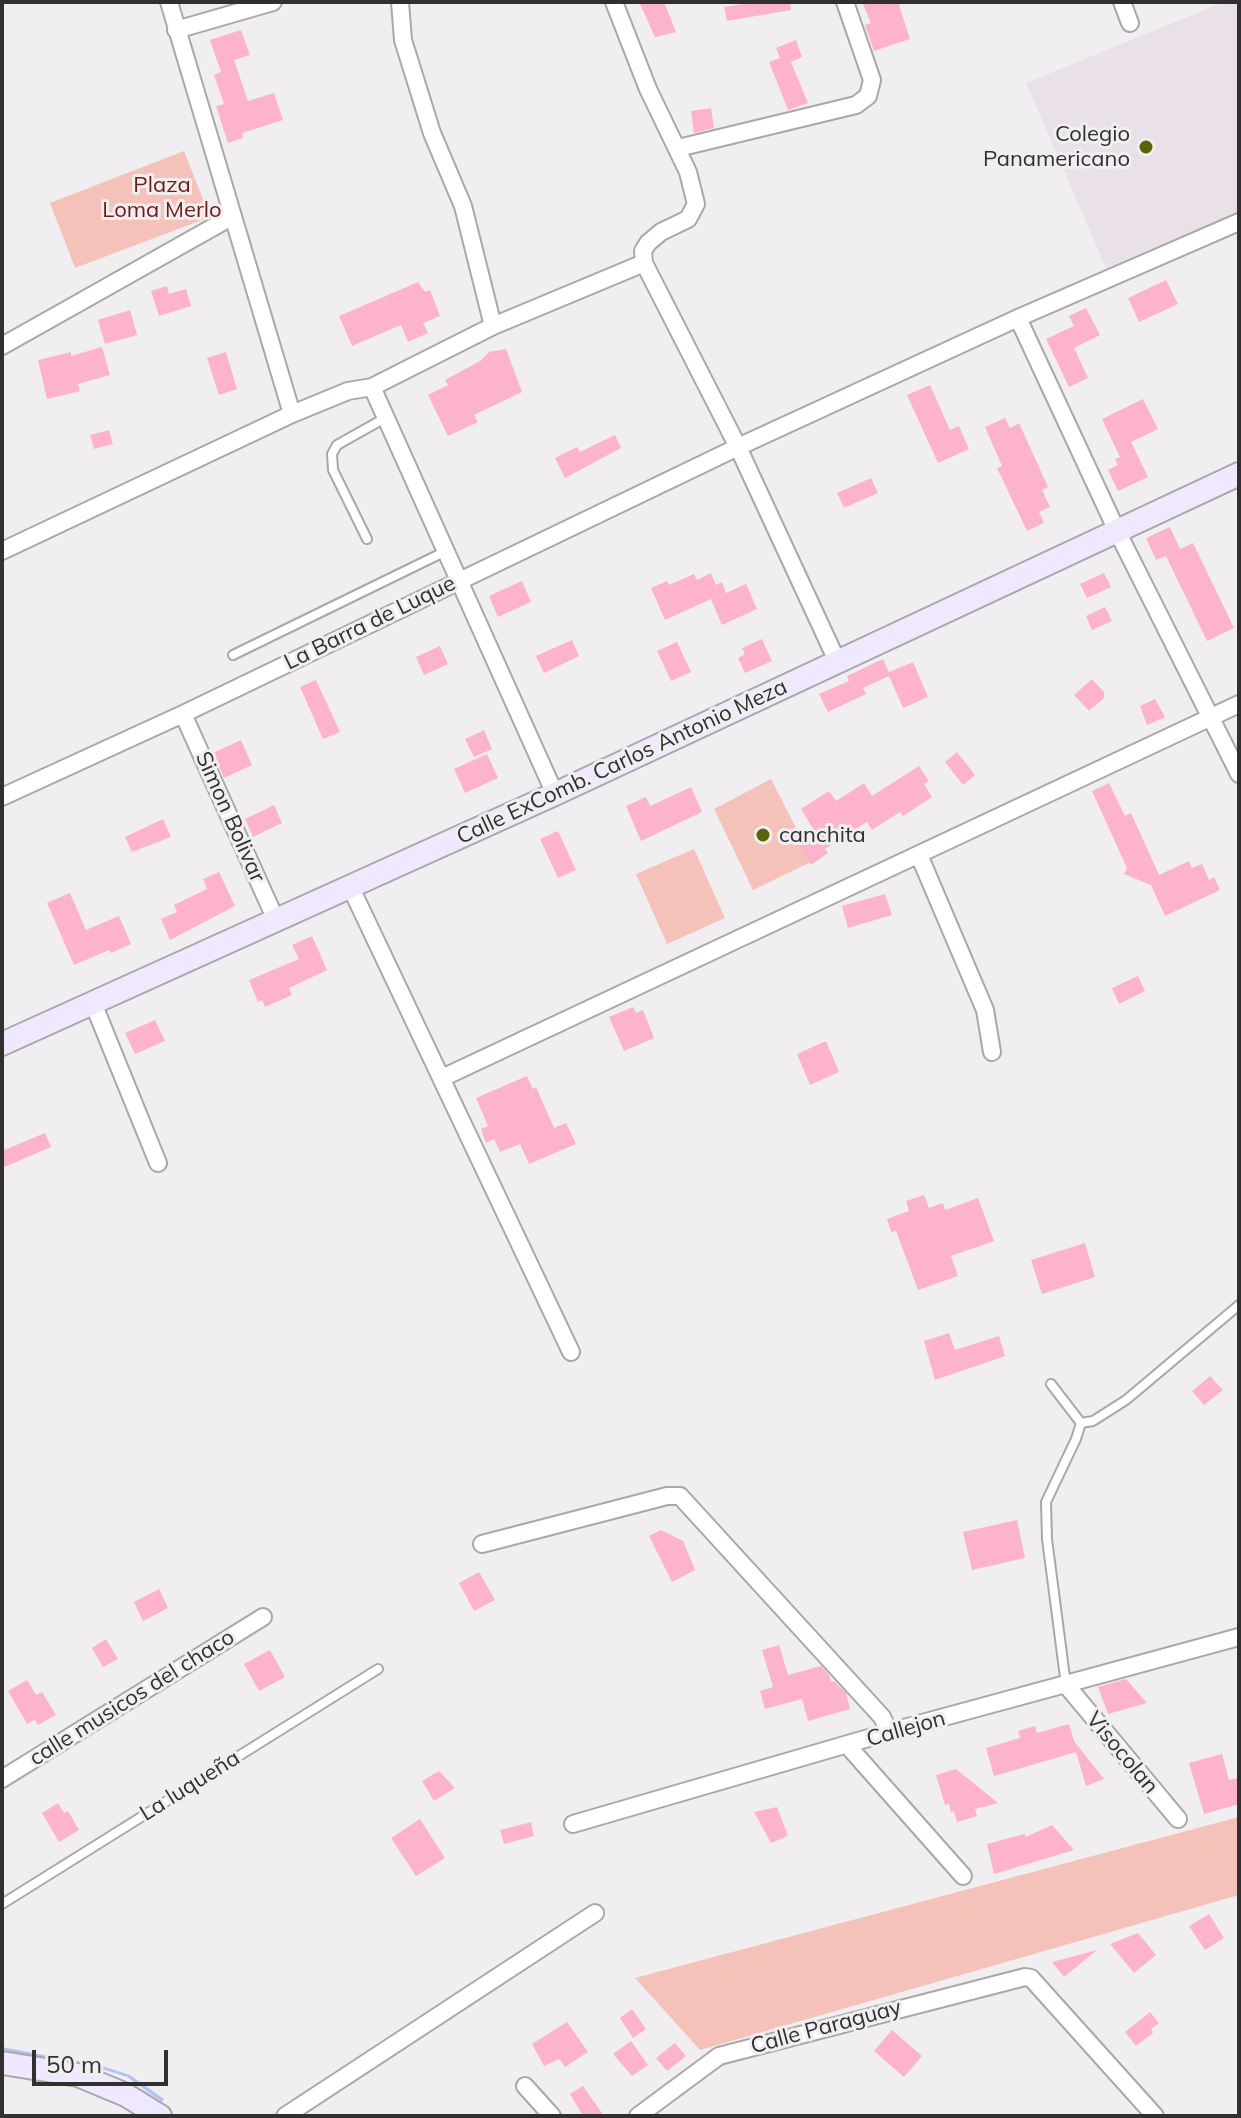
<!DOCTYPE html>
<html>
<head>
<meta charset="utf-8">
<style>
  body { margin:0 }
  #map { position:relative; width:1241px; height:2118px; overflow:hidden; background:#f1eef1; font-family:Mulish,sans-serif }
  canvas { display:block }
  .frame { position:absolute; inset:0; border:4px solid #313031; pointer-events:none }
  .scale { position:absolute; left:32px; top:2050px; width:136px; height:36px; box-sizing:border-box; border:4px solid #313031; border-top:0; padding-left:10px; font-size:24px; line-height:28px; white-space:nowrap; color:#313031; -webkit-text-stroke:6px #f1eef1; paint-order:stroke }
</style>
</head>
<body>
<div id="map">
<canvas width="1241" height="2118"></canvas>
<div class="frame"></div>
<div class="scale">50 m</div>
</div>
<script>
const ctx = document.querySelector('canvas').getContext('2d');
ctx.lineJoin = 'round';
function fillPath(path, color) { ctx.fillStyle = color; ctx.fill(path, 'evenodd'); }
const shape = rows => new Path2D(rows.map(r => 'M' + r).join(''));
function strokePath(path, color, width, dash) { ctx.strokeStyle = color; ctx.lineWidth = width; ctx.lineCap = dash ? 'butt' : 'round'; ctx.setLineDash(dash || []); ctx.stroke(path); }
function drawText(font, color, halo, rows, align = 'center') {
  ctx.font = font + ' Mulish,sans-serif'; ctx.lineWidth = 6; ctx.setLineDash([]); ctx.textBaseline = 'middle'; ctx.strokeStyle = halo; ctx.fillStyle = color; for (const [text, x, y, turn = 0] of rows) {
    ctx.save(); ctx.translate(x, y); ctx.rotate((+turn || 0) * Math.PI / 180); ctx.textAlign = isNaN(turn) ? turn : align; if (halo) ctx.strokeText(text, 0, 0); ctx.fillText(text, 0, 0); ctx.restore();
  }
}
fillPath(shape([
  [1224,2,1239,2,1239,211,1106,268,1026,83]
]), '#e9e0e8');
fillPath(shape([
  [184,151,210,217,75,268,50,203],
  [771,779,813,861,753,890,714,809],
  [694,849,725,918,667,944,636,874],
  [1239,1817,1239,1895,700,2050,635,1978]
]), '#f5c2b9');
fillPath(shape([
  [2,2047,102,2066,130,2075,164,2099,162,2102,127,2077,102,2069,2,2050]
]), '#b3c3f5');
fillPath(shape([
  [639,2,664,2,676,32,655,37],
  [756,2,790,2,791,10,727,21,724,7],
  [862,2,898,2,910,39,874,51,865,25,871,23],
  [241,30,250,55,234,60,248,101,274,93,283,120,242,133,243,138,228,143,216,106,224,104,214,75,221,72,210,40],
  [796,40,802,57,791,62,808,103,788,110,769,62,780,58,776,48],
  [711,108,714,128,694,133,691,111],
  [1166,280,1178,304,1139,322,1128,298],
  [418,282,425,292,430,290,440,316,423,323,428,333,408,342,401,325,352,346,339,316],
  [167,286,169,294,186,289,191,306,159,316,151,291],
  [1086,308,1100,335,1074,348,1088,378,1069,387,1046,339,1074,326,1069,316],
  [130,310,137,335,105,344,98,320],
  [102,347,110,375,78,384,80,391,47,399,38,360,71,352,71,356],
  [506,349,522,392,474,415,478,422,448,436,428,395,448,385,445,380,480,361,489,352],
  [226,352,237,389,219,395,207,358],
  [930,385,950,430,959,426,969,449,938,463,907,395],
  [1143,399,1158,429,1131,442,1148,477,1118,491,1108,470,1118,465,1115,459,1120,457,1102,419],
  [1005,418,1010,428,1019,423,1048,487,1042,490,1050,507,1039,512,1044,523,1027,531,997,468,1002,466,985,427],
  [109,430,113,444,94,449,90,435],
  [615,435,621,448,565,478,555,458,577,447,580,452],
  [871,478,878,493,844,508,837,493],
  [1170,527,1180,549,1193,543,1234,628,1207,641,1166,556,1156,560,1146,538],
  [711,573,716,585,722,582,726,593,746,584,757,609,722,625,711,599,665,620,651,588,667,581,669,585,694,574,697,580],
  [1104,573,1111,587,1087,598,1080,584],
  [522,581,531,602,498,617,489,596],
  [1105,607,1112,621,1092,630,1086,616],
  [762,639,772,661,745,673,738,658,745,654,742,648],
  [572,640,579,656,544,673,536,656],
  [677,642,691,672,671,681,657,651],
  [440,646,448,664,424,675,416,657],
  [883,659,889,672,913,662,928,697,903,708,889,676,863,688,866,694,828,712,819,694,849,681,847,676],
  [1092,679,1104,692,1104,698,1089,711,1074,695],
  [316,680,340,732,323,739,300,687],
  [1155,699,1165,717,1147,725,1140,706],
  [484,730,492,749,474,757,465,739],
  [241,740,252,765,224,778,213,753],
  [957,752,975,775,963,785,945,762],
  [487,754,498,778,465,793,454,769],
  [919,766,929,781,924,784,932,797,903,816,900,812,872,830,867,822,825,849,828,853,811,865,797,843,815,832,801,809,829,791,836,801,864,783,872,796],
  [1109,783,1125,816,1131,813,1159,875,1189,861,1192,868,1202,864,1209,880,1214,877,1220,890,1165,916,1151,885,1124,874,1127,868,1092,791],
  [691,787,702,812,641,841,626,806,646,797,650,806],
  [274,805,282,823,253,837,245,819],
  [163,819,171,837,132,852,125,837],
  [558,831,576,870,558,878,540,839],
  [219,872,235,906,170,940,161,919,177,912,174,905,207,889,203,879],
  [70,893,86,930,119,916,131,944,111,953,109,950,74,965,47,903],
  [885,894,892,915,848,928,842,906],
  [312,936,327,970,289,988,292,995,265,1007,262,1000,258,1002,249,980,299,959,292,945],
  [1138,976,1145,991,1119,1004,1112,988],
  [633,1007,636,1013,643,1010,654,1038,624,1051,609,1017],
  [155,1020,165,1041,135,1054,125,1033],
  [826,1041,839,1072,810,1085,797,1054],
  [527,1076,533,1089,536,1087,554,1128,566,1123,576,1144,529,1164,520,1144,500,1152,494,1139,486,1143,481,1129,488,1126,476,1098],
  [45,1133,51,1147,2,1168,2,1151],
  [924,1195,929,1208,943,1203,945,1210,978,1198,994,1241,951,1256,958,1276,918,1290,896,1231,891,1232,887,1219,909,1211,906,1201],
  [1085,1243,1095,1277,1042,1294,1031,1260],
  [949,1333,955,1350,999,1336,1005,1356,935,1380,924,1341],
  [1210,1376,1223,1390,1204,1405,1192,1391],
  [1017,1520,1025,1558,972,1570,963,1532],
  [661,1530,683,1541,695,1570,672,1582,649,1536],
  [479,1572,495,1600,474,1611,459,1583],
  [159,1589,168,1608,143,1621,134,1602],
  [106,1639,118,1659,103,1667,92,1648],
  [779,1645,788,1675,821,1666,829,1675,831,1682,834,1681,846,1693,850,1709,808,1721,802,1699,765,1709,760,1691,773,1687,762,1650],
  [270,1650,285,1677,259,1691,244,1664],
  [1126,1679,1147,1703,1108,1714,1098,1687],
  [27,1680,36,1695,42,1692,56,1715,38,1725,35,1720,27,1724,8,1691],
  [1069,1724,1074,1741,1104,1779,1086,1786,1076,1752,994,1776,986,1748,1020,1738,1018,1731,1035,1726,1037,1733],
  [1222,1754,1229,1780,1239,1778,1239,1804,1204,1814,1189,1763],
  [956,1769,998,1803,975,1809,977,1816,957,1822,954,1811,951,1812,949,1804,945,1805,936,1775],
  [439,1771,455,1788,434,1801,422,1781],
  [58,1803,64,1813,68,1811,79,1830,59,1842,42,1813],
  [777,1807,788,1836,771,1843,754,1812],
  [420,1819,445,1858,416,1876,391,1838],
  [531,1822,534,1836,504,1844,500,1830],
  [1052,1825,1074,1850,994,1874,987,1844,1025,1834,1026,1837],
  [1209,1914,1224,1938,1205,1950,1189,1926],
  [1138,1933,1156,1955,1134,1973,1110,1944],
  [1097,1950,1064,1977,1052,1962],
  [632,2009,646,2029,633,2038,620,2018],
  [1150,2012,1159,2023,1151,2029,1153,2033,1136,2046,1125,2032],
  [567,2022,588,2052,565,2067,559,2059,544,2066,532,2044],
  [892,2030,922,2056,904,2077,874,2051],
  [631,2041,648,2065,632,2076,613,2054],
  [675,2043,686,2056,667,2071,656,2058],
  [583,2086,604,2116,583,2116,570,2094]
]), '#fdb3ca');
const lane = shape([
  [367,539,333,470,332,454,337,445,385,418],
  [233,655,444,552],
  [1051,1384,1081,1423],
  [1081,1423,1093,1421,1126,1400,1239,1305],
  [1066,1685,1047,1539,1046,1502,1076,1439,1081,1423],
  [2,1904,378,1669]
]);
const street = shape([
  [169,2,292,414],
  [400,2,403,40,432,133,463,206,493,326],
  [614,2,648,89,688,172,696,204,688,219,661,232,648,243,643,251,644,263,738,447,838,663],
  [1122,2,1130,23],
  [176,30,273,2],
  [678,148,856,105,868,96,872,80,845,2],
  [1018,318,1117,531,1239,774],
  [2,346,233,216],
  [372,387,555,794],
  [2,551,292,414,348,391,372,387,493,326,644,263],
  [183,714,276,920],
  [2,797,183,714,738,447,1018,318,1239,222],
  [919,855,985,1010,992,1052],
  [350,886,571,1352],
  [93,1003,158,1163],
  [442,1078,1239,704],
  [482,1544,667,1496,680,1496,882,1717,889,1732],
  [1067,1686,1178,1819],
  [848,1746,963,1876],
  [2,1779,263,1617],
  [573,1824,889,1732,1239,1637],
  [525,2086,552,2116],
  [285,2116,595,1913],
  [638,2116,719,2056,1025,1977,1031,1978,1155,2116]
]);
const secondary = shape([
  [2,1044,555,794,1239,474],
  [2,2063,78,2075,126,2095,160,2116]
]);
strokePath(lane, '#aaa7a9', 12);
strokePath(street, '#aaa7a9', 20);
strokePath(secondary, '#aaa7a9', 26);
strokePath(lane, '#fff', 8);
strokePath(street, '#fff', 16);
strokePath(secondary, '#f0e8fe', 22);
for (const [x, y, r, color] of [
  [1146,147,8,"#586405"],
  [763,835,8,"#586405"]
]) { const dot = new Path2D(); dot.arc(x, y, r, 0, 2 * Math.PI); ctx.fillStyle = color; ctx.fill(dot); strokePath(dot, '#f1eef1', 3); }
drawText('22px', '#313031', '#f1eef1', [
  ["Colegio",1130,134],
  ["Panamericano",1130,159],
  ["canchita",779,835,"left"]
], 'right');
drawText('22px', '#6f1a14', '#f1eef1', [
  ["Plaza",162,185],
  ["Loma Merlo",162,210]
]);
drawText('22px', '#313031', '#f1eef1', [
  ["La Barra de Luque",370,623,-26],
  ["Calle ExComb. Carlos Antonio Meza",622,762,-25],
  ["Simon Bolivar",230,817,66],
  ["calle musicos del chaco",132,1698,-32],
  ["Callejon",906,1729,-16],
  ["Visocolan",1122,1753,50],
  ["La luqueña",190,1786,-32],
  ["Calle Paraguay",826,2027,-15]
]);
</script>
</body>
</html>
